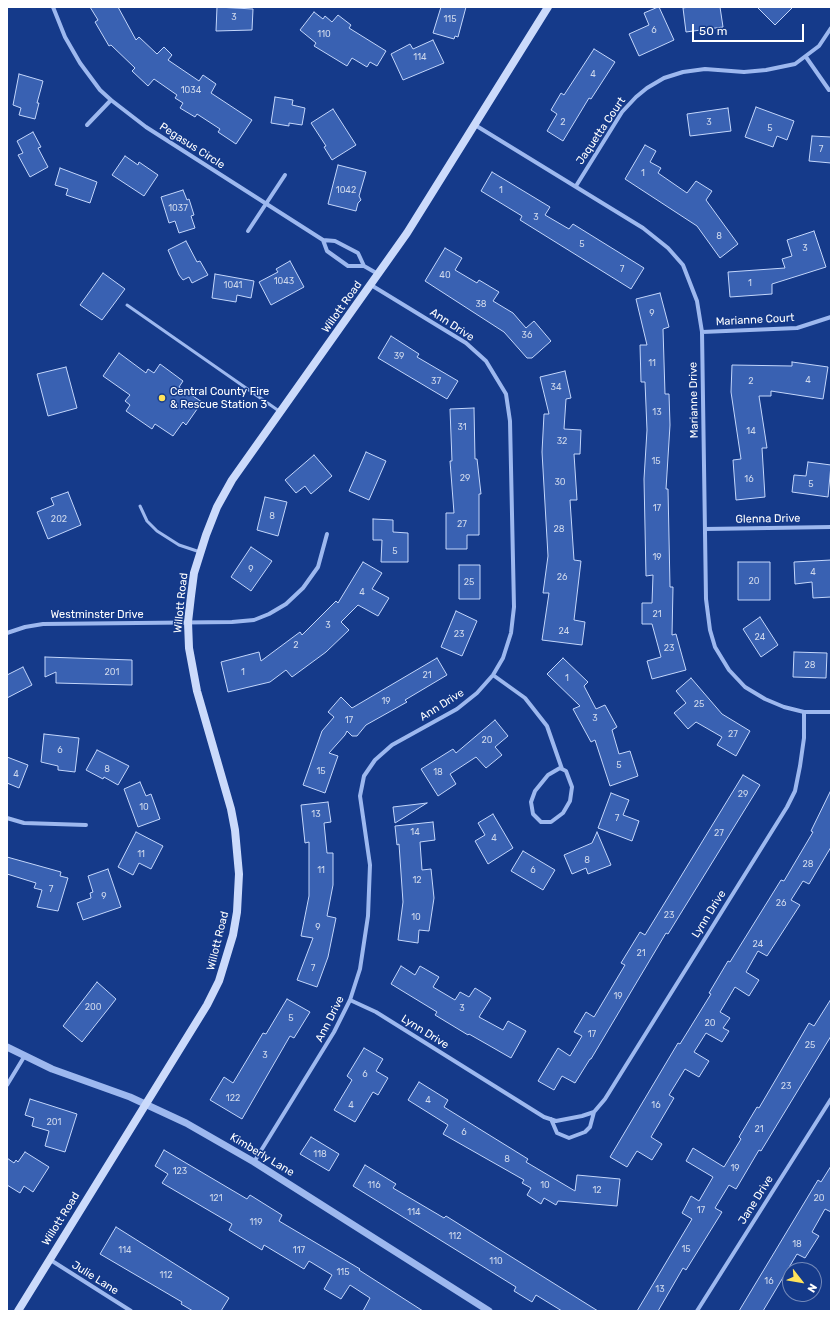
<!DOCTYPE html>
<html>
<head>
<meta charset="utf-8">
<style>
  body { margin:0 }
  #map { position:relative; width:838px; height:1318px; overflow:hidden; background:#153a8a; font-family:Rubik,sans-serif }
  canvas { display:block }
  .frame { position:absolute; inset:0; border:8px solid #fff; pointer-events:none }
  .north { position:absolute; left:782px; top:1262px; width:40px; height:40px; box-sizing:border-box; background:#153a8a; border:1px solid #7389b9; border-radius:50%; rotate:121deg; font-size:11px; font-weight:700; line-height:16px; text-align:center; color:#fff }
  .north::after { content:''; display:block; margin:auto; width:14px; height:18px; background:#ffe35b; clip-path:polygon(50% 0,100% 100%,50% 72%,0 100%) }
  .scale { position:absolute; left:692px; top:24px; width:112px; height:18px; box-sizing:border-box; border:2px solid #fff; border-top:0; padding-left:5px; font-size:12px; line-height:14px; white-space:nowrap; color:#fff; -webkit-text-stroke:3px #153a8a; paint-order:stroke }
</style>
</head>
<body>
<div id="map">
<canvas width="838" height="1318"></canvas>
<div class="frame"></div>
<div class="north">N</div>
<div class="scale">50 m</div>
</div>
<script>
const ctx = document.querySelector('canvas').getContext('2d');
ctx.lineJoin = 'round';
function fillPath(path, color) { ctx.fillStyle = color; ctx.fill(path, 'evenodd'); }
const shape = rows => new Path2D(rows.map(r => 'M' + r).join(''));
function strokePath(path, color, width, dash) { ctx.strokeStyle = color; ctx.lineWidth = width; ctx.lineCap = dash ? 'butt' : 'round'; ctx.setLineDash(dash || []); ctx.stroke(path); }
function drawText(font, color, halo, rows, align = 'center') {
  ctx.font = font + ' Rubik,sans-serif'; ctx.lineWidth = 3; ctx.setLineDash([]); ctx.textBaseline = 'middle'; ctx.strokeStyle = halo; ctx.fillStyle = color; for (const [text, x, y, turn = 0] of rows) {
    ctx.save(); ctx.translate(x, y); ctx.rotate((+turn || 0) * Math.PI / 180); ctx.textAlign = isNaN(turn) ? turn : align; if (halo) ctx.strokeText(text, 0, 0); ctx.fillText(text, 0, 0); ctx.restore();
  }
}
const building = shape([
  [90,7,118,7,136,40,139,37,157,54,164,47,172,55,168,60,199,81,203,75,216,84,211,93,252,120,236,144,218,132,220,129,197,114,195,117,180,108,183,103,175,98,177,95,154,79,148,86,132,71,135,68,111,45,109,46,95,22,98,20,90,7],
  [217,7,253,9,252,30,216,31,217,7],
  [441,7,466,7,458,37,455,36,454,39,433,33,441,7],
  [658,7,659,7,674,40,639,56,629,34,649,25,644,13,658,7],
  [689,7,720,7,723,27,686,32,683,8,689,7],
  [757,7,793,7,775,25,757,7],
  [314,12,323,19,325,16,332,22,338,15,351,25,349,28,386,51,377,66,370,62,367,67,352,58,347,66,314,46,316,43,300,30,314,12],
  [433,40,444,63,403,80,391,54,410,44,413,49,433,40],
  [594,49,615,62,591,99,589,98,563,141,547,131,557,114,551,110,561,93,564,95,594,49],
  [19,74,43,81,37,103,39,103,35,119,19,115,21,108,13,105,19,74],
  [275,97,293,100,292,105,305,108,302,125,289,123,289,126,271,123,275,97],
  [756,107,794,121,787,140,777,136,773,147,745,137,756,107],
  [728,108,731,131,690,136,687,114,728,108],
  [333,109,356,145,332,160,324,147,326,146,311,123,333,109],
  [33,132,41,147,38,148,48,167,30,177,18,155,23,153,17,141,33,132],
  [812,136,831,137,831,163,809,161,812,136],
  [645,145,656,151,650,162,661,168,658,173,687,193,696,181,712,191,706,200,738,244,720,258,697,226,625,179,645,145],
  [125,156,138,165,139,162,158,175,144,196,112,175,125,156],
  [338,165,366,172,359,196,361,200,358,203,356,211,328,204,338,165],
  [60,168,97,182,90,203,66,195,68,189,55,185,60,168],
  [492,172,550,207,545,215,569,229,573,224,644,268,631,289,520,220,522,216,481,191,492,172],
  [183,190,187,200,189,199,194,215,191,216,195,228,179,233,175,221,169,223,161,197,183,190],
  [814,231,826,267,772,284,772,294,730,297,728,272,785,268,782,259,792,256,787,240,814,231],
  [186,241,197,262,200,261,208,275,192,283,189,277,183,280,179,275,168,250,186,241],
  [445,248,462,258,455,270,477,283,479,280,499,292,493,301,513,313,526,328,534,321,551,341,532,358,527,358,504,332,425,281,445,248],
  [290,261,304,287,271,305,259,282,278,272,276,269,290,261],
  [103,273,125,289,102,320,80,305,103,273],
  [215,274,254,281,251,298,237,295,236,302,212,298,215,274],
  [660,293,669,327,663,329,665,394,669,394,670,425,666,489,668,489,670,587,673,587,672,635,676,634,686,670,652,679,647,661,661,657,652,624,642,624,642,603,652,603,653,575,646,576,644,479,647,430,645,382,641,382,640,345,647,345,636,299,660,293],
  [391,336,419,354,417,357,458,381,447,399,378,358,391,336],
  [119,353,146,373,148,369,154,373,160,364,183,381,179,387,202,402,186,425,183,422,173,436,155,424,152,429,126,411,130,405,125,401,130,395,103,376,119,353],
  [792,362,828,367,823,399,771,391,771,396,759,396,767,448,762,448,765,497,736,500,733,460,741,459,731,392,732,365,792,366,792,362],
  [66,367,77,408,48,416,37,374,66,367],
  [565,371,571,398,566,399,564,429,581,430,580,454,574,454,577,500,570,500,574,560,581,561,574,620,585,622,582,645,542,640,549,593,543,593,548,556,542,452,544,414,549,414,540,377,565,371],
  [474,408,475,459,477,459,481,494,479,494,479,535,467,535,467,549,446,549,446,513,454,513,450,461,452,461,450,409,474,408],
  [366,452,386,461,369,500,349,491,366,452],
  [314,455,332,476,311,494,305,486,296,493,285,480,314,455],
  [808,462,831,465,828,497,792,492,794,475,806,476,808,462],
  [68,492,81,525,48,539,37,512,54,505,51,498,68,492],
  [265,497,287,502,278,536,257,530,265,497],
  [373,519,393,520,393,532,408,533,408,562,381,562,382,540,373,540,373,519],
  [251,547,272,561,251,591,231,577,251,547],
  [831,560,831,597,813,598,812,582,795,584,794,562,831,560],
  [363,562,382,573,372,589,389,598,378,616,358,605,341,622,349,630,326,652,292,677,286,670,270,682,228,692,221,662,259,652,261,661,300,632,302,635,336,601,338,603,363,562],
  [738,562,770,562,770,600,738,600,738,562],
  [459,565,480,565,480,599,459,599,459,565],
  [456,611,477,621,462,656,441,647,456,611],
  [760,617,778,645,761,657,743,629,760,617],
  [794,652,827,653,826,678,793,677,794,652],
  [45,657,132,660,132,685,56,683,56,672,45,677,45,657],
  [437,658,447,675,405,700,407,702,366,725,357,736,352,736,347,731,345,735,329,753,338,756,325,793,303,785,322,731,334,717,328,712,341,697,352,708,437,658],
  [563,658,588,682,584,686,596,709,605,705,617,727,612,730,619,754,630,751,638,776,610,786,595,740,591,742,573,709,580,706,547,674,563,658],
  [23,667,32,685,7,698,7,675,23,667],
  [691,678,722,714,750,731,736,756,717,745,722,737,696,722,688,729,674,713,686,703,676,691,691,678],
  [495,720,508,736,495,747,502,755,486,768,476,757,450,774,456,784,438,796,421,769,453,749,456,753,495,720],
  [44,734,79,738,75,772,58,770,58,766,41,762,44,734],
  [97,750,129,766,118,785,104,777,103,779,86,770,97,750],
  [7,757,28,765,19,788,7,783,7,757],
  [743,775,760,785,668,934,666,933,591,1059,590,1059,575,1083,562,1076,554,1090,538,1081,558,1048,570,1056,582,1036,574,1032,586,1012,594,1017,625,965,621,963,640,932,645,935,743,775],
  [140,782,146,796,151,794,160,819,138,827,124,789,140,782],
  [831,790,831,847,809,884,803,881,791,900,800,905,767,956,758,951,746,972,759,980,749,996,735,987,720,1012,730,1018,723,1028,729,1031,722,1042,706,1033,694,1052,709,1061,699,1077,685,1069,669,1095,674,1098,651,1137,662,1144,652,1160,637,1151,627,1167,610,1157,678,1043,680,1044,711,994,709,993,728,961,730,962,781,880,784,881,813,832,811,831,831,790],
  [611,793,629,800,623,815,639,821,632,841,598,828,611,793],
  [328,802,331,822,324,823,327,853,333,853,333,885,327,916,336,918,328,957,317,987,297,980,313,938,301,936,309,896,309,842,305,843,301,805,328,802],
  [427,803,395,823,393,807,427,803],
  [493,814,513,848,488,864,475,841,485,835,478,823,493,814],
  [433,822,435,840,420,842,422,870,431,869,434,898,429,931,419,930,418,943,398,940,403,902,399,844,397,845,395,826,433,822],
  [136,832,163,846,151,869,139,863,133,875,118,867,136,832],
  [597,832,611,865,588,874,586,868,572,874,564,855,592,843,597,832],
  [523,851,555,870,543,890,511,871,523,851],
  [7,857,61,872,60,876,68,878,58,911,37,907,42,890,34,888,36,883,7,874,7,857],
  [108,869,121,907,83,920,77,903,91,898,90,893,93,892,88,876,108,869],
  [401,966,415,975,420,966,439,977,433,987,455,1000,460,992,469,997,475,988,491,998,479,1017,503,1030,508,1021,526,1031,511,1058,469,1034,468,1035,435,1015,437,1012,391,984,401,966],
  [97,982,116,999,82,1042,63,1026,97,982],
  [287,999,310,1012,294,1038,290,1036,242,1119,210,1100,224,1077,233,1083,263,1033,266,1034,287,999],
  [831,999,831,1036,761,1151,759,1150,736,1189,729,1185,715,1208,722,1212,686,1270,683,1268,658,1311,637,1311,692,1219,682,1213,691,1196,699,1201,713,1177,686,1161,693,1148,724,1167,741,1139,739,1137,757,1107,759,1108,809,1023,814,1026,831,999],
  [364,1048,383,1059,376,1071,388,1078,378,1095,373,1092,355,1122,334,1110,352,1080,347,1076,364,1048],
  [419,1082,448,1100,444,1107,528,1159,526,1162,575,1191,577,1175,620,1179,617,1206,558,1201,556,1205,544,1198,541,1204,527,1195,531,1188,522,1183,524,1180,443,1134,448,1125,408,1100,419,1082],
  [30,1099,77,1114,65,1152,45,1146,49,1131,32,1126,34,1118,25,1115,30,1099],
  [311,1137,339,1154,329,1171,300,1154,311,1137],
  [164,1150,247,1199,250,1195,282,1215,279,1221,360,1269,359,1270,423,1311,363,1311,370,1298,350,1285,341,1299,324,1289,332,1275,309,1261,304,1269,264,1245,262,1250,229,1230,232,1224,162,1183,168,1174,155,1166,164,1150],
  [25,1152,49,1167,33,1192,24,1186,20,1193,7,1185,7,1158,14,1163,16,1160,18,1162,25,1152],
  [365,1165,396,1184,393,1188,444,1218,446,1216,598,1311,562,1311,536,1295,532,1302,514,1291,516,1287,353,1186,365,1165],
  [831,1166,831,1212,825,1209,812,1232,819,1236,805,1258,797,1254,763,1311,739,1311,818,1180,821,1182,831,1166],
  [116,1227,229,1298,221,1311,193,1311,181,1304,182,1302,100,1254,116,1227]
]);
fillPath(building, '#3961b2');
strokePath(building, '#c3d6fb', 1);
strokePath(shape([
  [127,305,279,411],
  [140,506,147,521,157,531,179,545,200,552]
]), '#9db8ef', 3);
strokePath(shape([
  [53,7,65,37,80,63,100,90,111,100,146,127,323,240,327,251,348,266,364,266,378,274],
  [806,57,829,90],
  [87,125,111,100],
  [475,125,643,228,668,248,683,265,697,301,702,332,706,599,710,630,715,647,729,670,745,687,765,699,784,707,804,712,831,712],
  [576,186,622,112,636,97,647,88,664,78,683,72,705,69,744,72,766,70,795,64,819,46,831,28],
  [248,231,285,175],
  [323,240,335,241,358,253,364,266],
  [702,332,797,328,831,317],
  [705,529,831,527],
  [7,633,25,627,43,624,232,622,254,620,269,614,286,604,303,588,318,567,327,534],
  [493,675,525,698,547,726,562,769],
  [560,768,566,771,572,787,570,801,563,813,551,822,541,822,533,814,531,802,535,791,548,775,560,768],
  [7,818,24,823,86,825],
  [350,1000,376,1012,544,1117,556,1121,582,1116,594,1112,605,1099,787,807,795,791,800,766,804,738,804,712],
  [7,1085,24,1057],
  [551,1119,557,1133,569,1138,585,1132,590,1127,594,1112],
  [254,1162,334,1032,350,1000,360,969,368,916,370,865,360,796,364,776,375,760,392,745,457,709,477,693,493,675,503,658,511,633,514,607,510,421,506,394,486,361,466,343,371,285],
  [49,1259,131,1311],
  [697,1311,831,1099]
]), '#9db8ef', 4);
strokePath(shape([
  [7,1047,52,1069,130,1097,186,1123,254,1162,489,1311]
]), '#9db8ef', 7);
strokePath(shape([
  [18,1311,207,1005,219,981,233,935,237,912,239,874,235,830,231,809,197,691,189,648,188,622,191,596,194,573,206,535,217,507,232,480,407,233,548,7]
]), '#cbdafb', 8);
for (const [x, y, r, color] of [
  [162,398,4,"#ffe35b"]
]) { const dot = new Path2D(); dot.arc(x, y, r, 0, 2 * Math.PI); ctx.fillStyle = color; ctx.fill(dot); strokePath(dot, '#153a8a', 1.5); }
drawText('9px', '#ced8ec', null, [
  ["3",234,17],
  ["115",450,19],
  ["6",654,30],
  ["110",324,34],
  ["114",420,57],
  ["4",593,74],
  ["1034",191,90],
  ["2",563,122],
  ["3",709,122],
  ["5",770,128],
  ["7",821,149],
  ["1",643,173],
  ["1042",346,190],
  ["1",501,190],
  ["1037",178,208],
  ["3",536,217],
  ["8",719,236],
  ["5",582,244],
  ["3",805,248],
  ["7",622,269],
  ["40",445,275],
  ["1043",284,281],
  ["1",750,283],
  ["1041",233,285],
  ["38",481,304],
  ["9",652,313],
  ["36",527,335],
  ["39",399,356],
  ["11",652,363],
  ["4",808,380],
  ["37",436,381],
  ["2",751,381],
  ["34",556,387],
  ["13",657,412],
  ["31",462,427],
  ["14",751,431],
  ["32",562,441],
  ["15",656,461],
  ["29",465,478],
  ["16",749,479],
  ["30",560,482],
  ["5",811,484],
  ["17",657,508],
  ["8",272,516],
  ["202",59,519],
  ["27",462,524],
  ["28",559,529],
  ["5",395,551],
  ["19",657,557],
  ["9",251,569],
  ["4",813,572],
  ["26",562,577],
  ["20",754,581],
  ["25",469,582],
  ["4",362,592],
  ["21",657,614],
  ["3",328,625],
  ["24",564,631],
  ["23",459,634],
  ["24",760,637],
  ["2",296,645],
  ["23",669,648],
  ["28",810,665],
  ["201",112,672],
  ["1",243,672],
  ["21",427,675],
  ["1",567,678],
  ["19",386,701],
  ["25",699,704],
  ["3",595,718],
  ["17",349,720],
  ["27",733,734],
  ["20",487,740],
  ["6",60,750],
  ["5",619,765],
  ["8",107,769],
  ["15",321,771],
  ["18",438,772],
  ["4",16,774],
  ["29",743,794],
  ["10",144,807],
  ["13",316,814],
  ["7",617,818],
  ["14",415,832],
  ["27",719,833],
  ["4",494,838],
  ["11",141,854],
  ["8",587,860],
  ["28",808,864],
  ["11",321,870],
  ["6",533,870],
  ["12",417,880],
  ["7",51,889],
  ["9",104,896],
  ["26",781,903],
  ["23",669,915],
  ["10",416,917],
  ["9",318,927],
  ["24",758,944],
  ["21",641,953],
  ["7",313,968],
  ["19",618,996],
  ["200",93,1007],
  ["3",462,1008],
  ["5",291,1018],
  ["20",710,1023],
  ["17",592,1034],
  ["25",810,1045],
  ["3",265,1055],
  ["6",365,1074],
  ["23",786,1086],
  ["122",233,1098],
  ["4",428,1100],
  ["4",351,1105],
  ["16",656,1105],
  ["201",54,1122],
  ["21",759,1129],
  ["6",464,1132],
  ["118",320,1154],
  ["8",507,1159],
  ["19",735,1168],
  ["123",180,1171],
  ["116",374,1185],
  ["10",545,1185],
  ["12",597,1190],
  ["121",216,1198],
  ["20",819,1198],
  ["17",701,1210],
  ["114",414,1212],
  ["119",256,1222],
  ["112",455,1236],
  ["18",797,1244],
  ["15",686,1249],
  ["114",125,1250],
  ["117",299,1250],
  ["110",496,1261],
  ["115",343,1272],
  ["112",166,1275],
  ["16",769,1281],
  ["13",660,1289]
]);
drawText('11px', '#fff', '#153a8a', [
  ["Jaquetta Court",601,131,-56],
  ["Pegasus Circle",192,146,33],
  ["Willott Road",342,307,-55],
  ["Marianne Court",755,320,-3],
  ["Ann Drive",452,325,33],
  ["Marianne Drive",694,400,-91],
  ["Glenna Drive",768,519,-1],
  ["Willott Road",181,603,-84],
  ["Westminster Drive",97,615],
  ["Ann Drive",442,705,-32],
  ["Lynn Drive",709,914,-58],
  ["Willott Road",218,941,-76],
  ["Ann Drive",330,1019,-63],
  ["Lynn Drive",425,1032,32],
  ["Kimberly Lane",262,1155,31],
  ["Jane Drive",756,1200,-58],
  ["Willott Road",61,1219,-58],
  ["Julie Lane",95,1278,32]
]);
drawText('11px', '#fff', '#153a8a', [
  ["Central County Fire",170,392],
  ["& Rescue Station 3",170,405]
], 'left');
</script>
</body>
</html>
